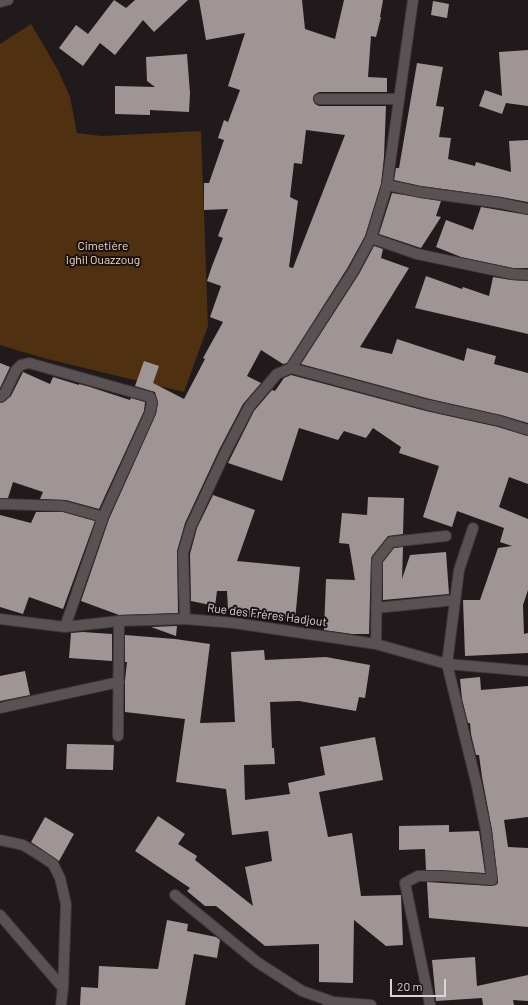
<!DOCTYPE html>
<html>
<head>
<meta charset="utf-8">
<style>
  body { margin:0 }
  #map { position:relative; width:528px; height:1005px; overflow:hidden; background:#201a1c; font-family:Barlow,sans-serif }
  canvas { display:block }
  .scale { position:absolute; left:390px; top:979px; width:56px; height:18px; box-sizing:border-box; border:2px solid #d9d4d6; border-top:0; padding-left:5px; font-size:12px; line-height:14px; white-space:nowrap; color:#d9d4d6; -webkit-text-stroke:3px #171113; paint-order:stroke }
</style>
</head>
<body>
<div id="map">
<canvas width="528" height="1005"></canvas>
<div class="scale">20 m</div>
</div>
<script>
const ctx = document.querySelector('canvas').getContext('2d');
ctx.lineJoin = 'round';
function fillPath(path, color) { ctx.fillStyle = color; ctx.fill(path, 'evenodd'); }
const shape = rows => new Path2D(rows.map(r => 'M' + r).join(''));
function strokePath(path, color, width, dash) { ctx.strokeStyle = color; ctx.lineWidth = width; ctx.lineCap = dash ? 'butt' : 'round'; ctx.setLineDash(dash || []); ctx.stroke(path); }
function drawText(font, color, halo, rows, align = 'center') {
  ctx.font = font + ' Barlow,sans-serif'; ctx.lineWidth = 4; ctx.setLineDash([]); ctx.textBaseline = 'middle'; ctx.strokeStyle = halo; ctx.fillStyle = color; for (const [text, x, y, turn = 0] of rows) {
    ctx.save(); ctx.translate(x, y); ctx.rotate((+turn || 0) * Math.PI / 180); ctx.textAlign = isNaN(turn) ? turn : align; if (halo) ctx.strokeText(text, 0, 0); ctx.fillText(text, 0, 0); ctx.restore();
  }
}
fillPath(shape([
  [31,24,58,70,70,97,77,133,102,136,201,131,208,326,184,392,43,358,0,345,0,44]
]), '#4f3010');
fillPath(shape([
  [114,0,126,8,135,0,188,0,154,32,143,20,115,55,100,43,83,66,59,48,76,25,88,34],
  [199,0,302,0,305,29,335,39,344,0,383,0,380,17,381,17,376,37,371,36,368,77,387,78,387,92,319,92,314,95,313,99,315,104,319,106,386,106,384,157,381,184,365,236,348,267,287,363,283,364,261,350,247,376,261,383,243,404,219,450,185,523,177,551,178,613,119,615,81,601,109,519,156,414,158,403,155,392,135,386,144,361,159,366,153,383,184,399,205,359,203,358,223,322,210,317,221,286,207,281,212,266,223,238,218,236,228,209,204,210,204,183,209,183,224,140,218,138,224,120,228,122,240,90,228,86,245,33,206,40],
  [306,130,345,135,293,268,289,267,298,201,290,197,294,163,302,164],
  [433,1,449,4,447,18,431,15],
  [528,50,528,106,506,103,502,114,479,106,485,90,502,96,499,52],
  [187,54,190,93,189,112,150,110,150,115,115,114,115,86,155,87,147,81,146,57],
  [417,63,443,67,436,106,444,107,439,137,451,138,448,159,475,166,476,162,511,172,509,141,528,140,528,202,501,197,421,186,394,180,396,168,399,168],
  [392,193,441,201,436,216,441,217,421,248,379,234],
  [481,207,528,215,528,268,513,268,461,257,436,247,446,220,473,230],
  [374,246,383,249,381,258,409,268,360,347,392,354,397,339,464,361,467,348,496,356,494,364,528,373,528,423,501,415,430,399,301,364,359,274],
  [426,276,462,289,463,287,489,296,493,277,511,280,528,281,528,334,415,308],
  [0,363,10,367,0,388],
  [23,372,50,384,53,377,79,385,79,384,90,387,130,400,131,398,145,402,144,411,99,509,66,500,40,499,43,492,13,482,8,498,0,498,0,403,4,402,11,396],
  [291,375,426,411,498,427,528,436,528,484,509,477,499,507,528,519,528,590,523,605,524,634,528,633,528,653,465,656,463,600,480,600,498,548,512,546,500,542,504,528,457,511,452,527,423,517,439,466,399,453,401,447,373,428,366,438,344,431,338,440,299,428,282,481,228,463,254,411,272,390,275,391,284,378],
  [213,495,255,510,237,561,300,567,295,621,241,616,242,612,228,609,227,591,217,591,215,606,191,601,190,554,197,528],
  [368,497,404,498,403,534,388,536,372,556,371,559,369,634,352,634,324,630,326,579,355,580,349,544,339,543,342,513,367,515],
  [36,512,63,512,95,521,63,609,29,597,23,614,0,607,0,515,31,523],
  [403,547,402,579,410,555,446,552,449,594,383,600,383,562,394,548],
  [177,626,176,636,151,627],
  [83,632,112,634,112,661,69,658,71,633],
  [125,635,175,639,210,644,200,723,235,722,231,652,264,650,265,660,326,657,370,665,365,698,359,697,356,711,299,701,270,702,272,748,274,748,275,764,244,765,245,800,290,794,288,783,325,775,320,747,375,737,383,780,319,792,328,837,352,833,361,896,401,895,403,945,386,946,354,920,353,983,319,982,319,944,265,946,216,906,205,906,187,891,190,888,135,851,158,816,185,834,178,844,197,856,195,860,253,906,245,867,272,861,268,831,232,835,226,789,176,782,185,719,125,712,125,680,127,662,125,662],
  [25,671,30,695,0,701,0,676],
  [480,677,481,690,528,686,528,817,504,820,508,847,528,848,528,927,429,918,427,882,491,886,496,885,498,883,492,830,482,777,479,755,476,755,471,734,470,723,468,723,462,699,460,679],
  [67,744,114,745,113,770,66,769],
  [45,817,74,834,59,861,31,842],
  [449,825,449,832,479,831,485,873,426,870,425,849,399,850,399,826],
  [167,920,188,924,187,931,216,937,220,940,217,958,194,954,185,1005,80,1005,81,987,98,988,99,966,158,969],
  [475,957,477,986,528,975,528,1001,513,1000,514,1005,483,1005,482,998,436,1001,432,960]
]), '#9e9594');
const minor = shape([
  [0,2,8,0],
  [319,99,399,99],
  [387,185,420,192,500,203,528,209],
  [371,238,417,254,512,274,528,275],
  [291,368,428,405,500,421,528,430],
  [0,397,5,393,16,370,21,365,29,363,150,397,152,402,150,413,103,517,65,627],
  [0,504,64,506,103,517],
  [376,608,455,600],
  [0,619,65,627,119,621,185,619,234,623,376,644,447,664,528,671],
  [185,619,183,553,191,526,225,453,249,407,277,374,291,368,354,270,371,238,387,185,413,0],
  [376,644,377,560,391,542,446,536],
  [0,708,119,682],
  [118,736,119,621],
  [0,840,23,845,38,854,53,864,60,878,66,904,63,988],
  [175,895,257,962,302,991,333,1002],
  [0,915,63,988,61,1005],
  [328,1005,333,1002,371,1005],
  [430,1005,405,883,418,876,443,876,492,880,486,831,477,786,447,664,459,570,473,528]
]);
strokePath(minor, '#3c3738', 12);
strokePath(minor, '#595154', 10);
drawText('12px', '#ffdcbe', '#171113', [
  ["Cimetière",103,246],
  ["Ighil Ouazzoug",103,260]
]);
drawText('12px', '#d9d4d6', '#171113', [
  ["Rue des Frères Hadjout",267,615,7]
]);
</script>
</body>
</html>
